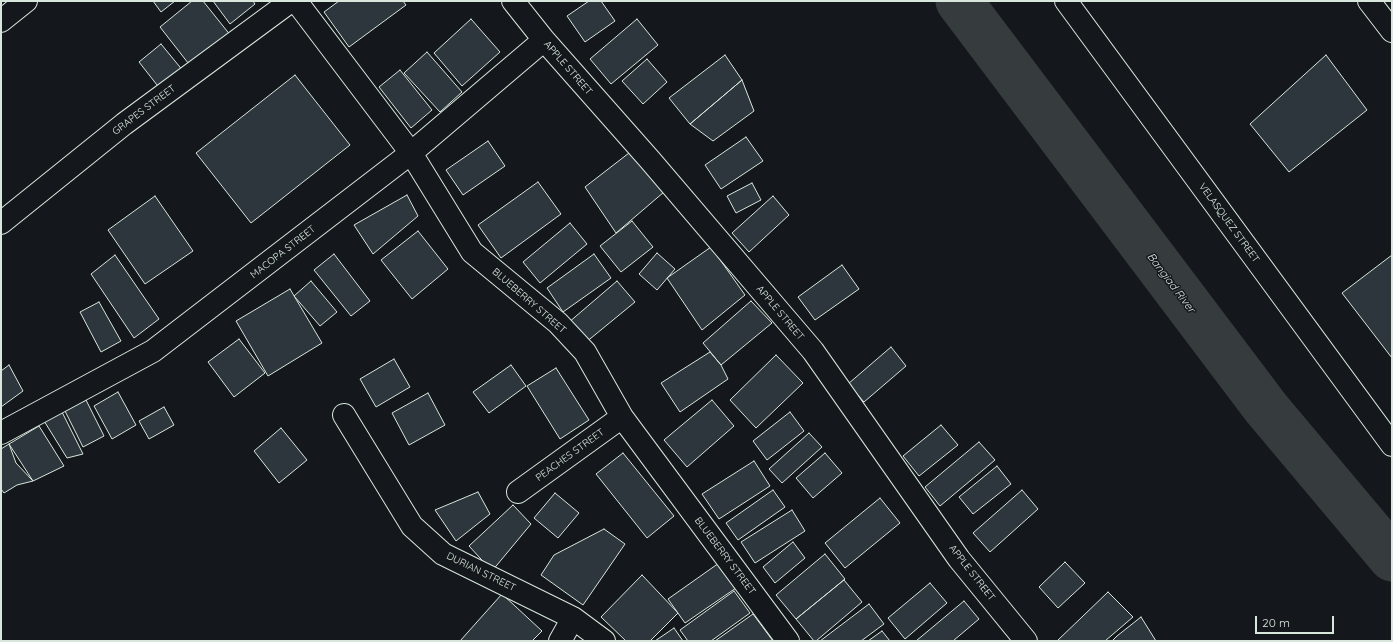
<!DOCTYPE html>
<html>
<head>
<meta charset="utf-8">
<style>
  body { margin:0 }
  #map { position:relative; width:1393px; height:642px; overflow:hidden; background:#14181c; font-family:Quicksand,sans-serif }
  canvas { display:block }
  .frame { position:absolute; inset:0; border:2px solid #d8e6dc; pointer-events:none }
  .scale { position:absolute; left:1255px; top:616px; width:79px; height:18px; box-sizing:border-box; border:2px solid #d8e6dc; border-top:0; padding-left:5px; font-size:12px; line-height:14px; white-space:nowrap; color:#d8e6dc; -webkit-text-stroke:3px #14181c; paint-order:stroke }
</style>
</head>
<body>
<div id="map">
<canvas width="1393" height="642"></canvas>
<div class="frame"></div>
<div class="scale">20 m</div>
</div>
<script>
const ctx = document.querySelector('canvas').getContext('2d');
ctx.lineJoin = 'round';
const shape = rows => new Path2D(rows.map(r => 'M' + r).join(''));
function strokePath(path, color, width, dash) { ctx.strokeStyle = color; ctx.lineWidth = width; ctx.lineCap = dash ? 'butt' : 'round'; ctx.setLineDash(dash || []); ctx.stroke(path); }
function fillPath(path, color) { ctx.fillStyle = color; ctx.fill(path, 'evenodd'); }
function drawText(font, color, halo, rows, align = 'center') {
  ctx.font = font + ' Quicksand,sans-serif'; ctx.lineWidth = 3; ctx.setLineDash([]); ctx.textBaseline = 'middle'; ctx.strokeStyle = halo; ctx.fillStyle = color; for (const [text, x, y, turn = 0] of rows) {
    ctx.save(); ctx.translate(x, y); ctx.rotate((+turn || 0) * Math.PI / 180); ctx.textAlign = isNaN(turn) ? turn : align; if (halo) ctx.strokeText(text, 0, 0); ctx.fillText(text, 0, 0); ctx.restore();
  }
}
strokePath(shape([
  [959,1,1266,408,1392,558]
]), '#363b3e', 47);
const building = shape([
  [153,1,175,1,161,12,153,1],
  [192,1,203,1,231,36,192,68,160,27,192,1],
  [213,1,253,1,255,4,230,24,213,1],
  [339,1,403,1,406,5,349,47,324,12,339,1],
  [589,1,601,1,615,21,585,42,567,16,589,1],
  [471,19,500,52,462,86,434,53,471,19],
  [637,19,658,45,611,84,590,59,637,19],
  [161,44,184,72,161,90,139,62,161,44],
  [427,52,462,92,440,112,404,73,427,52],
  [725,55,742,80,690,124,669,98,725,55],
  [1326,55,1367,110,1289,172,1250,124,1326,55],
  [647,59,667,82,643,104,622,81,647,59],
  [400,70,432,110,411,128,379,87,400,70],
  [295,75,350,145,251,223,196,153,295,75],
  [742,80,754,111,713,141,690,124,742,80],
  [746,137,763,161,721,189,705,165,746,137],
  [488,141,505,166,463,195,446,170,488,141],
  [629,153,664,192,616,233,585,187,629,153],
  [538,182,561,214,501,258,478,225,538,182],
  [752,183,761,200,736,213,727,196,752,183],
  [407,195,418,216,373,254,354,225,407,195],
  [155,196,193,251,145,284,108,230,155,196],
  [773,196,789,215,749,252,732,233,773,196],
  [632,221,653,247,621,272,600,246,632,221],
  [570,223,587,244,540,283,523,262,570,223],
  [418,231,448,269,412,299,381,260,418,231],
  [711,247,745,295,702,330,667,278,711,247],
  [657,253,675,269,657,290,639,274,657,253],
  [334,254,370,301,351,316,314,270,334,254],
  [594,254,611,278,563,312,547,288,594,254],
  [115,255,159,319,134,338,91,274,115,255],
  [1392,255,1392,358,1342,293,1392,255],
  [842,265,859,289,815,320,798,297,842,265],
  [311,281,337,312,320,326,294,296,311,281],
  [617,281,635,302,585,343,568,323,617,281],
  [290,289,322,343,268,376,236,321,290,289],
  [751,301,772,323,721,365,703,343,751,301],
  [99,302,121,341,101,352,80,312,99,302],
  [239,339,265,373,234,397,208,362,239,339],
  [891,347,906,366,864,402,848,384,891,347],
  [710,352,721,365,728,379,680,412,661,383,710,352],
  [776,355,803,383,756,428,730,400,776,355],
  [394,359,410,387,376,407,360,379,394,359],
  [9,365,23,391,1,407,1,371,9,365],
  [511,365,526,386,489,413,473,392,511,365],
  [556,368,589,420,560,439,527,386,556,368],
  [118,392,136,425,112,439,94,406,118,392],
  [428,393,445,425,409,445,392,413,428,393],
  [86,400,104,436,83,447,65,411,86,400],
  [712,400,734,426,687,467,664,440,712,400],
  [164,407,174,425,149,439,139,421,164,407],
  [61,410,83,454,67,458,41,416,61,410],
  [790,412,804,431,767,460,753,441,790,412],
  [941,425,958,445,919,476,903,456,941,425],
  [39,426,64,466,33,481,9,444,39,426],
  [281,428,307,460,279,483,254,451,281,428],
  [809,433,822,447,782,483,769,469,809,433],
  [979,442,995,460,940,506,925,487,979,442],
  [9,444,16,463,33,481,17,485,4,493,1,489,1,449,9,444],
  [623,453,674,516,647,538,596,474,623,453],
  [825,453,842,473,813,498,796,478,825,453],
  [754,461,770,486,719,519,702,494,754,461],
  [997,466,1011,484,973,514,959,497,997,466],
  [773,490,785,507,738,540,726,523,773,490],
  [1022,490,1038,509,990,552,973,533,1022,490],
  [478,492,490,514,456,541,435,510,478,492],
  [555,493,579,513,558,538,534,518,555,493],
  [880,498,900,523,845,568,825,543,880,498],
  [513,505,531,524,492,571,469,546,513,505],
  [792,510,805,531,755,563,741,542,792,510],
  [604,529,625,544,583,605,541,575,554,555,604,529],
  [793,542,805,558,775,583,763,567,793,542],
  [825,554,845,579,796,619,776,595,825,554],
  [1065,562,1085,583,1058,608,1039,587,1065,562],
  [719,563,736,588,685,623,668,599,719,563],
  [642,575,678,613,650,641,626,641,601,617,642,575],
  [844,580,862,602,816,641,814,641,796,619,844,580],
  [930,583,947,603,905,639,888,618,930,583],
  [734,591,750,613,711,641,688,641,680,630,734,591],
  [1108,592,1133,617,1105,641,1057,641,1108,592],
  [502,594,542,631,532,641,460,641,502,594],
  [964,601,979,619,953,641,916,641,964,601],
  [869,604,884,624,861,641,820,641,869,604],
  [753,614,773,641,715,641,753,614],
  [1141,617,1156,641,1112,641,1117,636,1141,617],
  [674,628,683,641,655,641,674,628],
  [882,631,890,641,868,641,882,631]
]);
fillPath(building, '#2c363c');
strokePath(building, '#d8e6dc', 1);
const minor = shape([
  [296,1,411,153,472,252,558,323,585,352,622,417,788,641],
  [513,1,544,40,650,160,813,351,959,559,1026,641],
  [1369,1,1392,31],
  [1,21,26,1],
  [1,223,124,124,291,1],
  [344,415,412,526,443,554,573,618,604,641],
  [1,433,153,351,411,153,544,40],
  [518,492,622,417],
  [560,641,573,618]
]);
const major = shape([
  [1066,1,1392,445]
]);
strokePath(minor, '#d8e6dc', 24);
strokePath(major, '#d8e6dc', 24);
strokePath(minor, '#14181c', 22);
strokePath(major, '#14181c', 22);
drawText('10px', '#d8e6dc', '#14181c', [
  ["APPLE STREET",568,68,49],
  ["GRAPES STREET",144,110,-37],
  ["VELASQUEZ STREET",1229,223,54],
  ["MACOPA STREET",283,252,-38],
  ["BLUEBERRY STREET",529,301,41],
  ["APPLE STREET",780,313,50],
  ["PEACHES STREET",570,455,-36],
  ["BLUEBERRY STREET",725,556,53],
  ["DURIAN STREET",481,572,26],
  ["APPLE STREET",972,573,52]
]);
drawText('italic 11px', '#d8e6dc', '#14181c', [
  ["Bangiad River",1171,283,53]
]);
</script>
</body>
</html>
